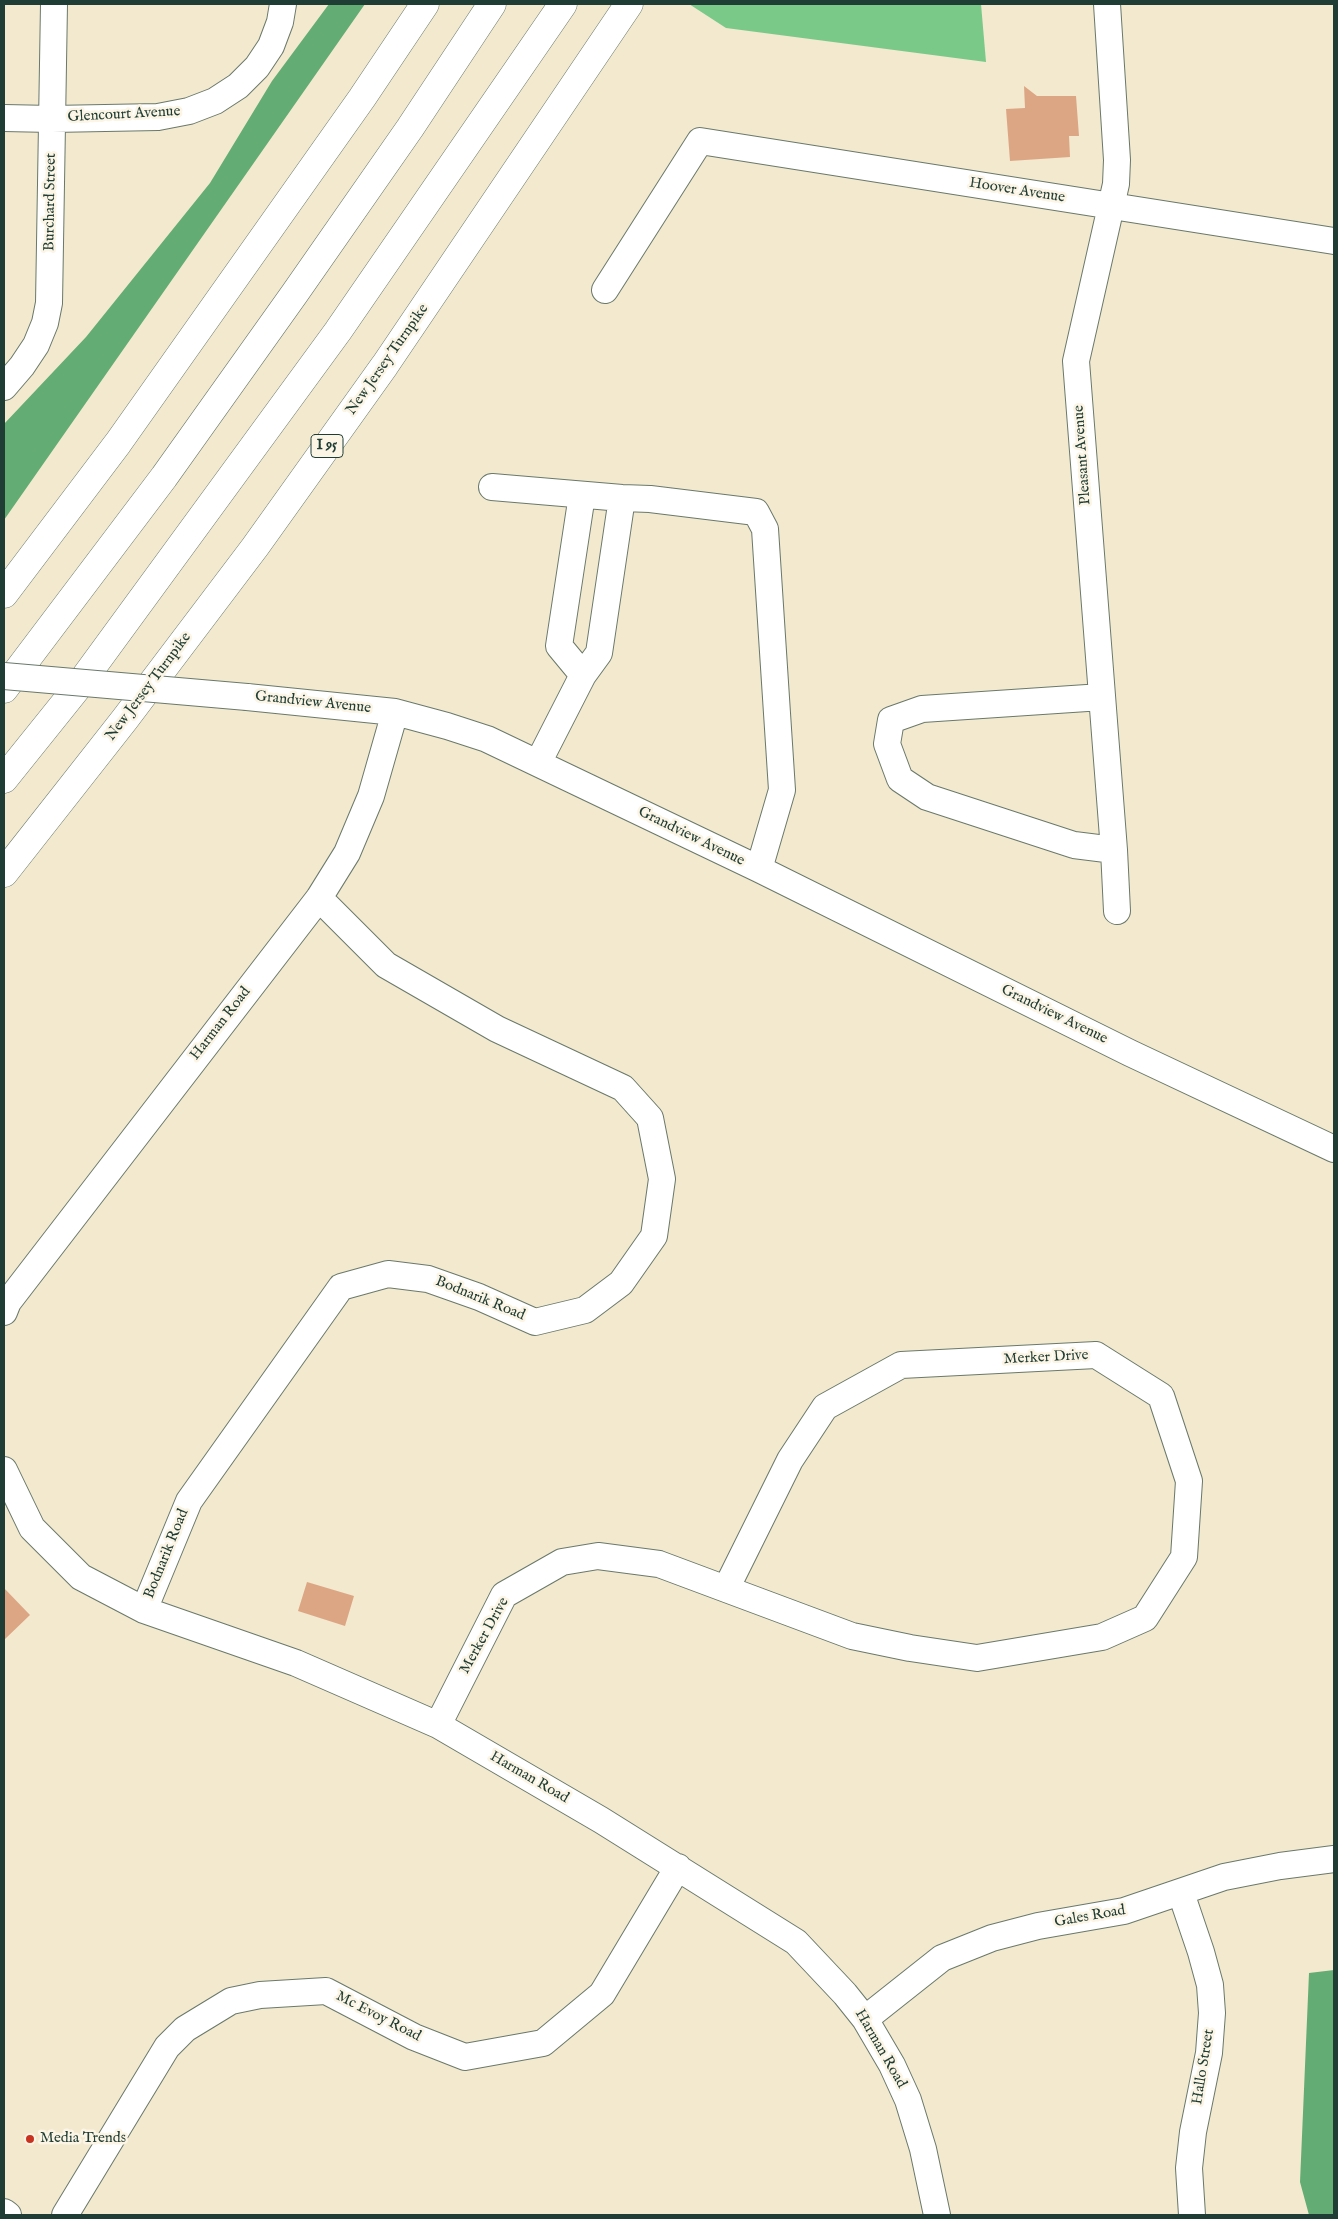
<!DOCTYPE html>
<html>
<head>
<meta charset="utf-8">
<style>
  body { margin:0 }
  #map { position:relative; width:1338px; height:2219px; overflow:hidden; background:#f3e9cf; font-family:"IM FELL English",serif }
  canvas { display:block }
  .frame { position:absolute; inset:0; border:5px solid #1f3d34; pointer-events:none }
</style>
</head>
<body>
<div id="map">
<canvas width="1338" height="2219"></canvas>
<div class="frame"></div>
</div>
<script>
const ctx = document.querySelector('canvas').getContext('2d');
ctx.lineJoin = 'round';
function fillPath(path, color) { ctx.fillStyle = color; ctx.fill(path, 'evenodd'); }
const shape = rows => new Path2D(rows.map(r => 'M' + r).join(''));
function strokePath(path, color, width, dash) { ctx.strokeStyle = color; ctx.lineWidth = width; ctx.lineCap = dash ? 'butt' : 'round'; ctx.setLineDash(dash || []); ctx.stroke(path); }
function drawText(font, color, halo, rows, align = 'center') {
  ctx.font = font + ' "IM FELL English",serif'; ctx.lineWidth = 5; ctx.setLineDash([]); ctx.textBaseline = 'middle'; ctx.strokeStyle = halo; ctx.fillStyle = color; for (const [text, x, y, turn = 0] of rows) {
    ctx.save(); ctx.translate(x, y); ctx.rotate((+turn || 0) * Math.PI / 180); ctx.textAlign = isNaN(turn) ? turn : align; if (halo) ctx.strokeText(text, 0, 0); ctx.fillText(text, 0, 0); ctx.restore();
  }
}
fillPath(shape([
  [689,4,981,4,986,62,726,28]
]), '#7ac989');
fillPath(shape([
  [329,4,365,4,4,520,4,424,86,337,210,183,272,81],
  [1334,1970,1334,2215,1309,2215,1300,2182,1309,1973]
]), '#63ad75');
fillPath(shape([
  [1024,86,1037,96,1076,96,1079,136,1069,136,1070,157,1010,161,1006,109,1025,108],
  [307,1582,354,1596,345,1626,298,1611],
  [4,1588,30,1615,4,1640]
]), '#dca684');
const minor = shape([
  [1107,4,1117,160,1116,184,1076,361,1114,850,1117,911],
  [4,118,52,119,158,117,189,111,215,101,238,86,257,67,271,46,280,22,283,4],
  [605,290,700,141,1334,241],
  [4,387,22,366,36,345,45,323,49,303,54,4],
  [492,487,622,498,650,499,756,512,765,529,782,790,759,869],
  [582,495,559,646,583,675],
  [247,697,395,712,447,726,487,739,759,869,1130,1053,1334,1149],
  [1102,697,922,709,891,720,887,744,900,779,927,797,1074,845,1114,850],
  [538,763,583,675,599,653,622,498],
  [4,1312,8,1302,319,898,347,853,371,796,395,712],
  [1096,1355,1161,1396,1189,1481,1184,1557,1145,1618,1102,1637,977,1658,910,1648,852,1636,726,1589,790,1460,825,1407,901,1365,1096,1355],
  [4,1470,32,1528,81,1577,144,1610,296,1663,438,1725,601,1820,796,1942,845,1994,865,2019,892,2065,908,2100,923,2149,937,2215],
  [144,1610,189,1501,341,1287,388,1274,428,1279,479,1297,535,1322,585,1310,621,1283,654,1236,662,1179,650,1118,623,1088,497,1029,386,965,319,898],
  [438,1725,504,1595,562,1562,598,1556,659,1564,726,1589],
  [1181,1893,1201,1952,1210,1985,1212,2013,1209,2053,1193,2132,1189,2168,1192,2215],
  [865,2019,942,1958,992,1938,1038,1926,1124,1911,1224,1877,1280,1866,1334,1859],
  [4,2212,8,2215],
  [65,2215,167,2047,185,2029,231,2001,260,1995,326,1991,414,2037,465,2057,543,2043,602,1994,678,1867]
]);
const highway = shape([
  [4,594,118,443,362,98,425,4],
  [4,689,164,477,295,293,410,128,492,4],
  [4,779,77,688,338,331,563,4],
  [4,873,125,719,255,547,385,365,629,4]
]);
strokePath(minor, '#69796a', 28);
strokePath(highway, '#69796a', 29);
strokePath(minor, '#fff', 26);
strokePath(highway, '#fff', 28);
const minorBridge = shape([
  [4,676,247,697]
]);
strokePath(minorBridge, '#69796a', 28, []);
strokePath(minorBridge, '#fff', 26);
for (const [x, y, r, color] of [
  [30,2139,5,"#c8321e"]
]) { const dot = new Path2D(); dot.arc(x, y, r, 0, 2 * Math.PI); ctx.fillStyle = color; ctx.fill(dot); strokePath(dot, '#fcf5e5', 2); }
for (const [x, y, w] of [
  [327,446,32]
]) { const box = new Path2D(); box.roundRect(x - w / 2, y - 11.5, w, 23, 4); ctx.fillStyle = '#fcf5e5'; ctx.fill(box); strokePath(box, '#1f3d34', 1); }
drawText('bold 14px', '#1f3d34', null, [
  ["I 95",327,446]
]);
drawText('15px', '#1f3d34', '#fcf5e5', [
  ["Glencourt Avenue",124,115,-3],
  ["Hoover Avenue",1017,191,9],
  ["Burchard Street",51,202,-89],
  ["New Jersey Turnpike",388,360,-55],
  ["Pleasant Avenue",1083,455,-94],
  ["New Jersey Turnpike",149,687,-53],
  ["Grandview Avenue",313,703,6],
  ["Grandview Avenue",691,837,26],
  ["Grandview Avenue",1054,1015,26],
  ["Harman Road",221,1024,-52],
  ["Bodnarik Road",480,1299,22],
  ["Merker Drive",1046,1358,-3],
  ["Bodnarik Road",167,1554,-68],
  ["Merker Drive",485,1636,-61],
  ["Harman Road",529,1778,30],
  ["Gales Road",1090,1917,-10],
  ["Mc Evoy Road",378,2017,27],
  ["Harman Road",880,2049,60],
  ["Hallo Street",1204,2067,-81]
]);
drawText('15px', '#1f3d34', '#fcf5e5', [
  ["Media Trends",40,2139]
], 'left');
</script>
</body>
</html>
